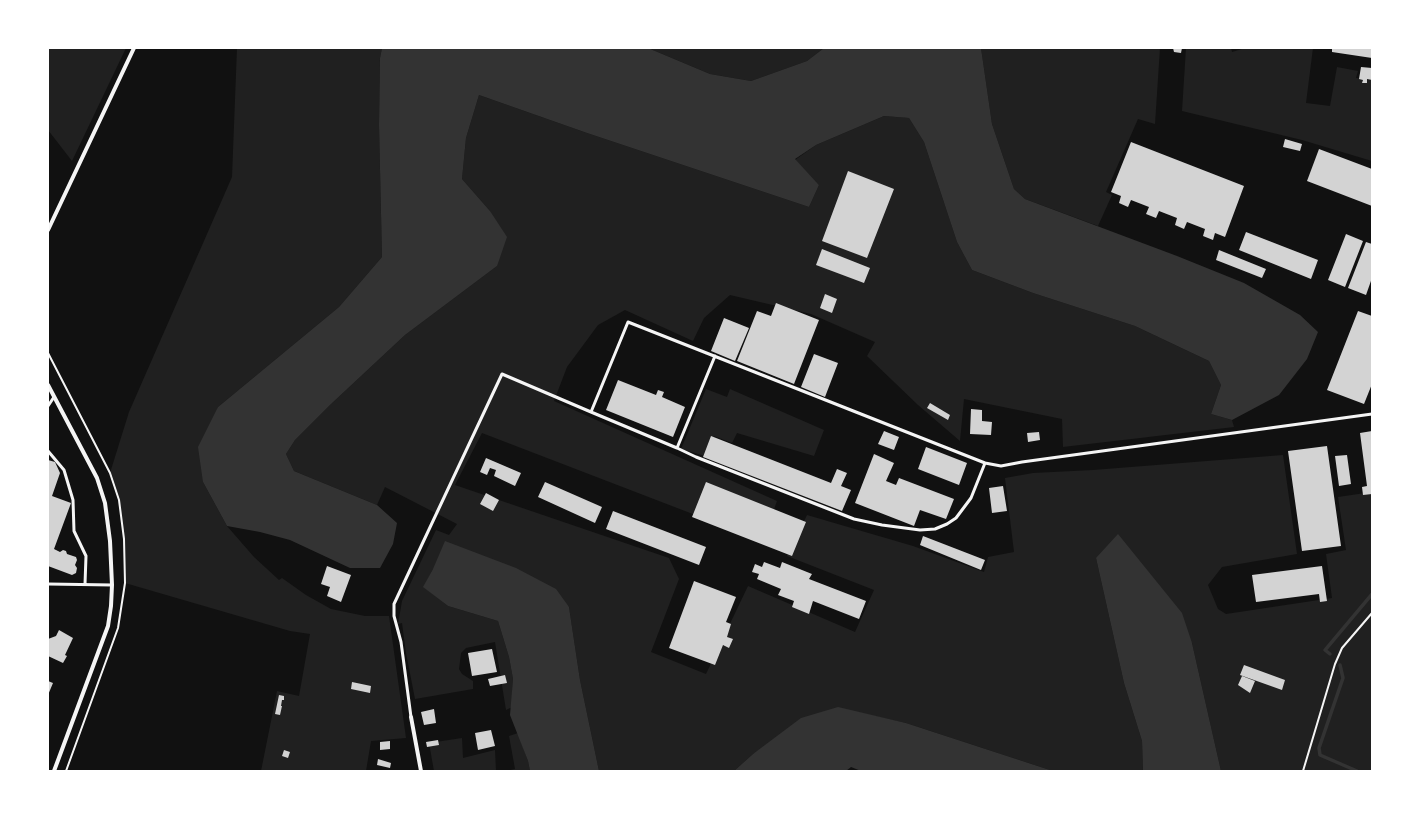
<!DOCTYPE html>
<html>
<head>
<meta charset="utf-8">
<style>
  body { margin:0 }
  #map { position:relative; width:1420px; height:819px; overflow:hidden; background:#111; font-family:Jost,sans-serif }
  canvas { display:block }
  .frame { position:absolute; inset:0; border:49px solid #fff; pointer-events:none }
</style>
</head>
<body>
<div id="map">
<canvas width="1420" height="819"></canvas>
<div class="frame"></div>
</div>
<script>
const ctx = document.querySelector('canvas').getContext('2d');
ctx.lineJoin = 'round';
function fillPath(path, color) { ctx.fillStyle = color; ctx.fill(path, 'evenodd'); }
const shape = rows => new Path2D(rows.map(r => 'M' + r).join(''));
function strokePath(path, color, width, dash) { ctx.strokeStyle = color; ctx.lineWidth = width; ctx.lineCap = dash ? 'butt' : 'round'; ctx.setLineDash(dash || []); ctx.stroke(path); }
fillPath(shape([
  [48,48,126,48,72,161,48,130],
  [237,48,382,48,380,58,379,125,382,257,339,307,218,407,203,482,227,526,254,557,279,580,282,578,306,595,331,609,365,616,389,616,406,738,371,741,366,771,261,771,277,691,299,696,310,634,290,631,125,583,124,539,119,500,110,473,129,412,232,177],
  [648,48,824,48,807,61,751,81,710,74],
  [981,48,1160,48,1155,124,1138,119,1106,192,1112,195,1098,226,1025,199,1014,189,992,124],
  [1186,48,1231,48,1232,52,1245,48,1313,48,1306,103,1330,106,1337,67,1358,71,1356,78,1372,80,1372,161,1302,140,1182,111],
  [479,95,587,133,809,207,819,185,795,160,816,145,884,116,909,118,924,142,957,242,972,270,1033,293,1135,326,1209,361,1221,385,1211,414,1232,420,1234,427,1063,447,1062,419,964,399,960,441,918,405,867,356,875,342,811,314,730,295,704,318,693,341,625,310,598,325,567,367,554,401,777,501,763,541,482,433,455,485,669,558,679,579,651,652,706,674,748,586,855,632,874,590,787,556,807,515,913,546,984,572,988,557,1014,552,1005,478,1033,473,1093,470,1283,455,1297,554,1222,567,1208,585,1218,609,1226,614,1332,598,1326,554,1346,550,1338,497,1372,492,1372,771,1221,771,1192,643,1096,558,1124,683,1142,741,1143,771,1053,771,906,723,838,708,753,754,734,771,599,771,580,680,569,607,433,569,424,587,448,606,498,621,509,657,513,679,512,707,506,710,495,642,466,648,461,653,459,669,462,674,473,681,473,689,415,699,406,653,402,623,398,624,402,601,436,530,449,535,457,524,385,487,377,505,294,471,286,454,295,440,330,405,405,335,497,266,490,211,462,179,466,138],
  [706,389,727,397,730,389,824,430,814,456,737,433,732,443,714,436,705,456,681,449],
  [518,733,528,761,530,771,506,771,515,769,509,736],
  [462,738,463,758,495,750,496,771,434,771,429,743]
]), '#202020');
fillPath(shape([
  [382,48,648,48,710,74,751,81,807,61,824,48,981,48,992,124,1014,189,1025,199,1177,256,1244,283,1300,315,1318,332,1307,359,1279,395,1232,420,1211,414,1221,385,1209,361,1135,326,1033,293,972,270,957,242,924,142,909,118,884,116,816,145,795,159,819,185,809,207,587,133,479,95,466,138,462,179,490,211,507,237,497,266,405,335,330,405,295,440,286,454,294,471,377,505,397,523,393,544,380,568,350,568,290,540,260,532,227,526,203,482,198,447,218,407,339,307,382,257,379,125,380,58],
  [1118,534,1182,613,1192,643,1221,771,1143,771,1142,741,1124,683,1096,558],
  [445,541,516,568,556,589,569,607,580,680,599,771,530,771,528,761,510,715,513,679,509,657,498,621,448,606,423,587,433,569],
  [838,707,906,723,1053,771,861,771,851,767,846,771,734,771,753,754,801,718]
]), '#333');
strokePath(shape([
  [1330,654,1325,650,1372,594],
  [1340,665,1343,678,1319,748,1320,755,1357,771]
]), '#333', 3.5);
fillPath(shape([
  [1173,48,1182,48,1181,53,1174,52],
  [1332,48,1372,48,1372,58,1332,52],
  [1361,67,1372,68,1372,80,1367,79,1367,83,1362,83,1363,80,1359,79],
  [1285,139,1302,144,1300,151,1283,147],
  [1131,142,1244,186,1225,237,1215,233,1213,240,1203,236,1205,229,1187,222,1184,229,1175,225,1177,218,1159,211,1156,218,1146,214,1149,207,1131,200,1128,207,1119,203,1121,196,1111,192],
  [1319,149,1372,169,1372,206,1307,181],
  [848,171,894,189,867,258,822,241],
  [1246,232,1318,260,1311,279,1239,250],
  [1346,234,1363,241,1345,287,1328,280],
  [1366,242,1372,244,1372,278,1366,295,1348,288],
  [822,249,870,268,864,283,816,265],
  [1219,250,1266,269,1262,278,1216,260],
  [825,294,837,299,832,313,820,308],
  [776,303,819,320,794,384,737,361,757,311,771,316],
  [1358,311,1372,316,1372,384,1364,404,1327,390],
  [724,318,749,328,735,361,711,351],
  [814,354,838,363,825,397,801,387],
  [618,380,656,395,658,390,664,392,662,397,685,407,673,437,606,410],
  [930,403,950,415,948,420,927,408],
  [971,409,982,410,982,421,992,422,991,435,970,434],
  [884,431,899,437,894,450,878,444],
  [1372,431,1372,494,1363,495,1362,487,1367,486,1360,433],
  [1039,432,1040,440,1028,442,1027,433],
  [711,436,831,483,837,469,847,473,841,486,851,490,842,511,703,457],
  [1327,446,1341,546,1302,551,1288,451],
  [926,447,967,463,959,485,918,469],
  [874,454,894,463,886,481,896,485,899,478,954,499,946,519,920,510,914,526,855,503],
  [1347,455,1351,484,1339,486,1335,456],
  [486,458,521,473,515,486,494,476,496,470,490,468,487,475,480,472],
  [48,460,55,462,60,473,52,496,71,503,54,549,60,552,63,550,66,551,67,554,76,557,77,560,75,565,77,568,76,573,72,575,48,566],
  [545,482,602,507,595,523,538,497],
  [706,482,806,522,792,556,692,517],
  [1003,486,1007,511,992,513,989,488],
  [486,493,499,500,493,511,480,504],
  [613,511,706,547,699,565,606,529],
  [923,536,985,560,981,570,920,545],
  [764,562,780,568,782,562,812,574,809,579,866,601,859,619,813,601,809,614,792,607,794,601,778,595,781,589,757,579,759,574,752,572,755,564,762,567],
  [327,566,351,575,341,602,327,596,330,587,321,584],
  [1322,566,1327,601,1320,602,1319,594,1256,602,1252,575],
  [694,581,736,597,726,622,731,624,727,637,733,639,729,648,723,645,715,665,669,648],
  [59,630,73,638,65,655,67,656,63,663,48,656,48,639,56,636],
  [492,649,497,672,472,676,468,653],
  [1244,665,1285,680,1282,690,1240,675],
  [505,675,507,683,490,686,488,679],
  [1242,676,1255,681,1250,693,1238,685],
  [48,681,53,683,48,695],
  [352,682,371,686,370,693,351,689],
  [279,695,284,696,284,700,282,700,281,706,282,706,280,715,275,714],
  [434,709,436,723,424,725,421,712],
  [491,730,495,746,478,750,475,733],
  [438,740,439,745,427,747,426,742],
  [390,741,390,749,380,750,380,742],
  [284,750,290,752,288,758,282,756],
  [378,759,391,763,390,768,377,765]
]), '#d3d3d3');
strokePath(shape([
  [48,353,110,473,119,500,124,539,125,583,118,628,66,771],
  [1303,771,1335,664,1342,648,1372,613]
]), '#f5f5f5', 2);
strokePath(shape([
  [48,406,54,397],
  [677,448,715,356],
  [48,451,64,470,73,500,74,531,86,556,85,584],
  [985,463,1001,466,1022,462,1372,414],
  [48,584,112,585],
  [411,717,401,642,394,616,394,604,502,374,591,412,677,448,696,457,854,519,882,525,920,530,935,529,947,524,956,518,971,498,985,463,628,322,591,412]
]), '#f5f5f5', 3);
strokePath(shape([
  [48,230,134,48],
  [48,385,97,478,105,503,110,541,112,585,111,606,108,626,54,771],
  [411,717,421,771]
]), '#f5f5f5', 4);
</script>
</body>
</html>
